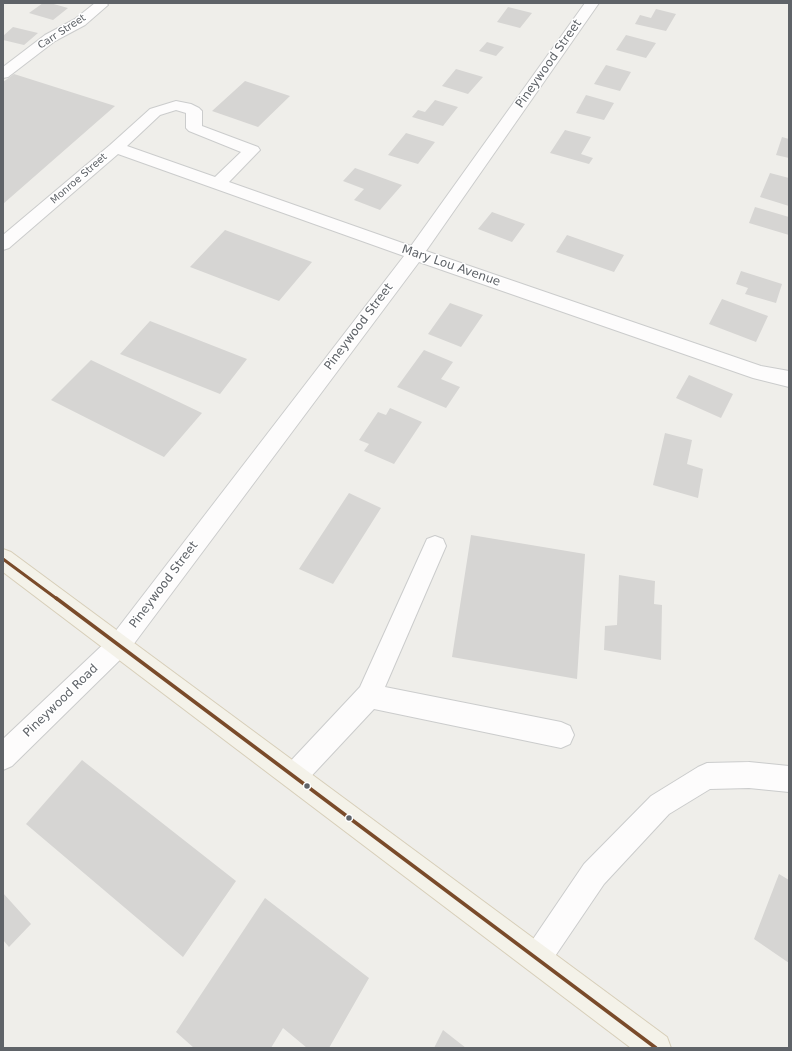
<!DOCTYPE html>
<html>
<head>
<meta charset="utf-8">
<style>
  body { margin:0 }
  #map { position:relative; width:792px; height:1051px; overflow:hidden; background:#efeeea; font-family:"DejaVu Sans",sans-serif }
  canvas { display:block }
  .frame { position:absolute; inset:0; border:4px solid #5f6368; pointer-events:none }
</style>
</head>
<body>
<div id="map">
<canvas width="792" height="1051"></canvas>
<div class="frame"></div>
</div>
<script>
const ctx = document.querySelector('canvas').getContext('2d');
ctx.lineJoin = 'round';
function fillPath(path, color) { ctx.fillStyle = color; ctx.fill(path, 'evenodd'); }
const shape = rows => new Path2D(rows.map(r => 'M' + r).join(''));
function strokePath(path, color, width, dash) { ctx.strokeStyle = color; ctx.lineWidth = width; ctx.lineCap = dash ? 'butt' : 'round'; ctx.setLineDash(dash || []); ctx.stroke(path); }
function drawText(font, color, halo, rows, align = 'center') {
  ctx.font = font + ' "DejaVu Sans",sans-serif'; ctx.lineWidth = 3; ctx.setLineDash([]); ctx.textBaseline = 'middle'; ctx.strokeStyle = halo; ctx.fillStyle = color; for (const [text, x, y, turn = 0] of rows) {
    ctx.save(); ctx.translate(x, y); ctx.rotate((+turn || 0) * Math.PI / 180); ctx.textAlign = isNaN(turn) ? turn : align; if (halo) ctx.strokeText(text, 0, 0); ctx.fillText(text, 0, 0); ctx.restore();
  }
}
fillPath(shape([
  [43,3,50,3,68,8,53,20,29,13],
  [508,7,532,13,520,28,497,22],
  [656,9,676,14,666,31,635,24,640,15,651,18],
  [13,27,38,33,24,45,3,40,3,36],
  [626,35,656,43,646,58,616,50],
  [487,42,504,47,496,56,479,51],
  [606,65,631,72,620,91,594,84],
  [456,69,483,77,468,94,442,86],
  [14,74,115,106,3,204,3,82],
  [245,81,290,96,258,127,212,111],
  [586,95,614,103,604,120,576,113],
  [435,100,458,107,443,126,412,117,418,110,425,112],
  [565,130,591,137,581,154,593,158,589,164,550,153],
  [406,133,435,142,418,164,388,155],
  [782,137,789,139,789,158,776,155],
  [355,168,402,185,380,210,354,200,364,189,343,181],
  [770,173,789,178,789,206,760,197],
  [755,207,789,217,789,235,749,223],
  [492,212,525,224,512,242,478,229],
  [225,230,312,262,279,301,190,267],
  [567,235,624,255,614,272,556,252],
  [741,271,782,284,776,303,745,294,748,288,736,284],
  [722,299,768,316,756,342,709,324],
  [450,303,483,315,461,347,428,334],
  [150,321,247,359,220,394,120,354],
  [424,350,453,362,441,379,460,387,446,408,397,387],
  [91,360,202,413,164,457,51,400],
  [689,375,733,394,721,418,676,398],
  [390,408,422,422,394,464,364,451,369,444,359,440,378,412,386,415],
  [665,433,692,440,687,464,703,469,698,498,653,485],
  [349,493,381,508,333,584,299,569],
  [471,535,585,554,577,679,452,657],
  [619,575,655,581,654,604,662,605,661,660,604,650,605,626,617,625],
  [82,760,236,881,183,957,26,824],
  [779,874,789,880,789,963,754,939],
  [3,893,31,924,9,947,3,940],
  [265,898,369,978,329,1048,307,1048,283,1028,271,1048,194,1048,176,1032],
  [443,1030,466,1048,434,1048]
]), '#d6d5d3');
const minor = shape([
  [95,3,106,3,108,5,85,25,55,41,8,77,3,78,3,67,45,35,75,19,95,3],
  [585,3,599,3,426,251,761,366,789,371,789,387,753,378,419,262,127,653,12,766,3,770,3,739,111,637,404,256,118,154,9,248,3,250,3,235,110,145,150,109,176,101,191,104,199,108,202,111,202,126,258,147,260,150,229,182,411,246,585,3],
  [176,110,186,113,186,128,189,131,241,152,215,177,127,146,160,115,176,110],
  [435,536,443,539,446,546,385,687,561,722,570,726,574,735,570,744,561,748,374,709,303,785,294,789,285,785,281,776,285,767,360,687,427,539,435,536],
  [749,762,789,766,789,792,749,788,710,789,669,814,604,884,547,968,537,973,527,968,522,958,527,948,584,864,651,796,698,767,707,763,749,762]
]);
const major = shape([
  [3,549,11,552,667,1037,671,1048,631,1048,3,572,3,549]
]);
strokePath(minor, '#cbcccc', 2);
strokePath(major, '#d7ceb8', 2);
fillPath(minor, '#fdfcfc');
fillPath(major, '#f4f2e9');
strokePath(shape([
  [3,559,57,599]
]), '#7a4b2a', 3);
strokePath(shape([
  [56,598,656,1048]
]), '#7a4b2a', 3.5);
for (const [x, y, r, color] of [
  [307,786,3.5,"#5f6368"],
  [349,818,3.5,"#5f6368"]
]) { const dot = new Path2D(); dot.arc(x, y, r, 0, 2 * Math.PI); ctx.fillStyle = color; ctx.fill(dot); strokePath(dot, '#fff', 1.5); }
drawText('10px', '#5f6368', '#fff', [
  ["Carr Street",62,32,-33],
  ["Monroe Street",79,179,-41]
]);
drawText('12px', '#5f6368', '#fff', [
  ["Pineywood Street",549,64,-55],
  ["Mary Lou Avenue",451,266,19],
  ["Pineywood Street",359,327,-53],
  ["Pineywood Street",164,585,-53],
  ["Pineywood Road",61,701,-44]
]);
</script>
</body>
</html>
